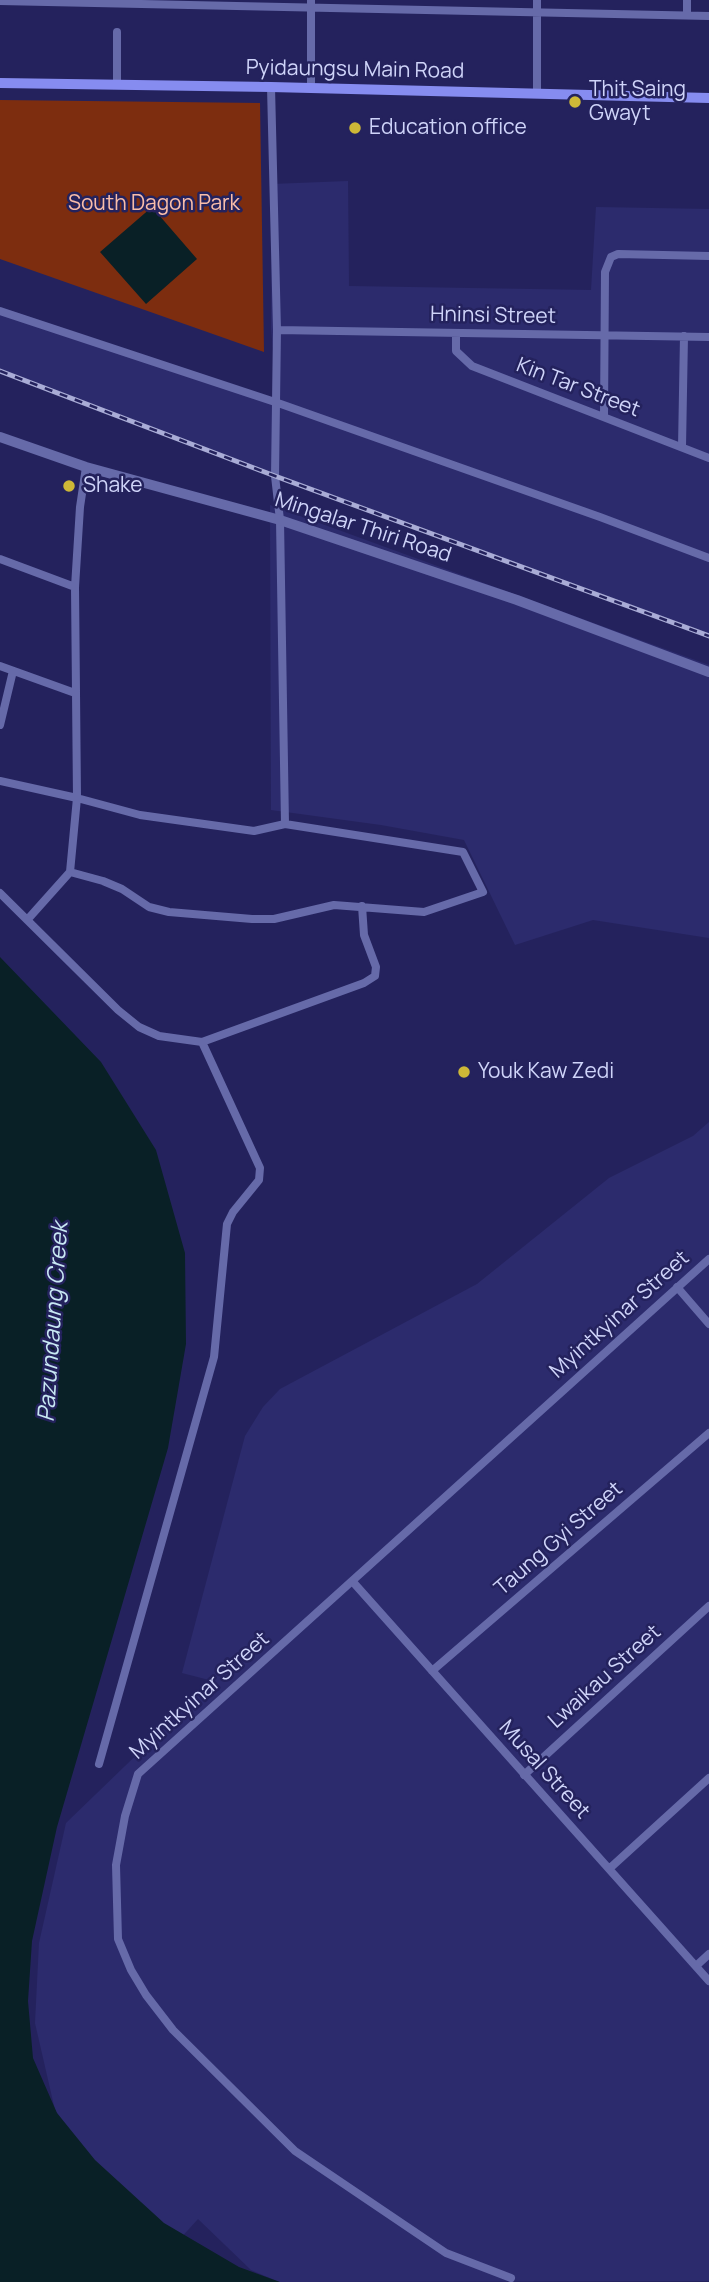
<!DOCTYPE html>
<html>
<head>
<meta charset="utf-8">
<style>
  body { margin:0 }
  canvas { display:block; background:#24225d }
</style>
</head>
<body>
<canvas width="709" height="2282"></canvas>
<script>
const ctx = document.querySelector('canvas').getContext('2d');
ctx.lineJoin = 'round';
function fillPath(path, color) { ctx.fillStyle = color; ctx.fill(path, 'evenodd'); }
const shape = rows => new Path2D(rows.map(r => 'M' + r).join(''));
function strokePath(path, color, width, dash) { ctx.strokeStyle = color; ctx.lineWidth = width; ctx.lineCap = dash ? 'butt' : 'round'; ctx.setLineDash(dash || []); ctx.stroke(path); }
function drawText(font, color, halo, rows, align = 'center') {
  ctx.font = font + ' Manrope,sans-serif'; ctx.lineWidth = 5; ctx.setLineDash([]); ctx.textBaseline = 'middle'; ctx.strokeStyle = halo; ctx.fillStyle = color; for (const [text, x, y, turn = 0] of rows) {
    ctx.save(); ctx.translate(x, y); ctx.rotate((+turn || 0) * Math.PI / 180); ctx.textAlign = isNaN(turn) ? turn : align; if (halo) ctx.strokeText(text, 0, 0); ctx.fillText(text, 0, 0); ctx.restore();
  }
}
fillPath(shape([
  [348,181,349,286,591,290,596,207,709,209,709,635,377,513,0,371,0,307,278,402,271,329,272,184],
  [270,505,709,665,709,938,593,920,515,945,464,840,381,825,271,810],
  [709,1122,709,2281,279,2282,251,2270,198,2219,178,2241,101,2175,55,2110,35,2023,39,1943,66,1823,213,1681,182,1673,245,1436,263,1407,280,1389,477,1284,609,1178,693,1136]
]), '#2c2b6d');
fillPath(shape([
  [0,100,260,103,264,352,0,259]
]), '#7d2d0f');
fillPath(shape([
  [152,207,197,259,146,304,100,252],
  [0,957,101,1062,156,1150,185,1253,186,1344,168,1448,57,1827,32,1941,28,2001,33,2058,57,2113,95,2160,164,2223,239,2267,280,2282,0,2282]
]), '#092026');
strokePath(shape([
  [311,0,311,88],
  [687,0,687,15],
  [0,1,709,16],
  [117,85,117,32],
  [271,87,277,330,275,476,280,520,285,824],
  [537,94,537,0],
  [0,311,278,403,600,517,709,558],
  [277,330,709,337],
  [456,333,456,351,472,366,709,458],
  [604,416,605,272,611,257,618,254,709,256],
  [682,447,684,336],
  [0,559,75,587],
  [0,666,75,693],
  [0,725,13,671],
  [0,781,77,798,140,815,254,831,285,824,463,852,483,892,424,912,334,905,274,919,252,919,169,912,149,907,122,889,103,881,70,872],
  [0,893,118,1010,139,1027,159,1036,202,1042,364,983,375,976,376,967,364,935,362,906],
  [28,919,70,872,77,798,75,587,80,507,86,467],
  [677,1287,709,1324],
  [353,1582,709,1981],
  [432,1671,709,1433],
  [99,1764,214,1357,227,1224,233,1212,259,1180,260,1168,202,1042],
  [524,1775,709,1606],
  [609,1869,709,1778],
  [696,1966,709,1954],
  [511,2278,446,2253,295,2151,173,2030,146,1995,131,1970,118,1939,116,1865,125,1816,138,1774,709,1259]
]), '#666aa9', 8);
strokePath(shape([
  [0,437,86,467,280,520,517,600,709,672]
]), '#666aa9', 10);
strokePath(shape([
  [0,83,271,87,709,98]
]), '#868cf0', 10);
const rail = shape([
  [0,371,275,476,709,636]
]);
strokePath(rail, '#a9acd6', 5);
strokePath(rail, '#24225d', 2.5, [8]);
for (const [x, y, r, color] of [
  [575,102,7,"#ceb837"],
  [355,128,7,"#ceb837"],
  [69,486,7,"#ceb837"],
  [464,1072,7,"#ceb837"]
]) { const dot = new Path2D(); dot.arc(x, y, r, 0, 2 * Math.PI); ctx.fillStyle = color; ctx.fill(dot); strokePath(dot, '#24225d', 2.5); }
drawText('21px', '#cfd4f9', '#24225d', [
  ["Pyidaungsu Main Road",355,70,1],
  ["Hninsi Street",493,316,1],
  ["Kin Tar Street",578,388,21],
  ["Mingalar Thiri Road",363,528,18],
  ["Myintkyinar Street",620,1315,-42],
  ["Taung Gyi Street",559,1539,-41],
  ["Lwaikau Street",605,1677,-42],
  ["Myintkyinar Street",200,1696,-42],
  ["Musal Street",544,1770,48]
]);
drawText('21px', '#cfd4f9', '#24225d', [
  ["Thit Saing",589,90],
  ["Gwayt",589,114],
  ["Education office",369,128],
  ["Shake",83,486],
  ["Youk Kaw Zedi",478,1072]
], 'left');
drawText('21px', '#f9bda9', '#24225d', [
  ["South Dagon Park",154,204]
]);
drawText('italic 23px', '#c8e8f3', '#24225d', [
  ["Pazundaung Creek",54,1322,-86]
]);
</script>
</body>
</html>
